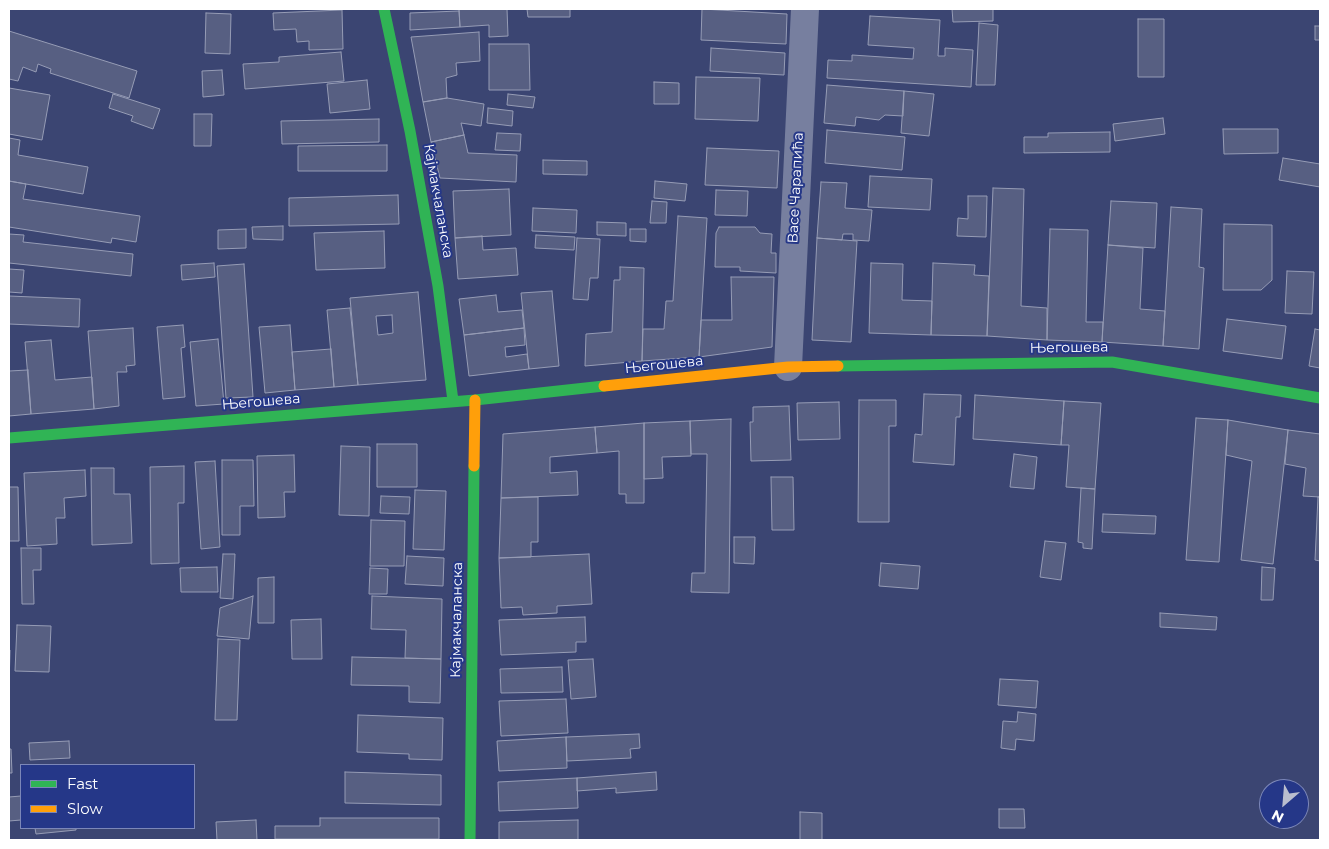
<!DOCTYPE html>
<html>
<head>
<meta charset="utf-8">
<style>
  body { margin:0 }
  #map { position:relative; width:1329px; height:849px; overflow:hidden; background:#3b4572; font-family:Montserrat,sans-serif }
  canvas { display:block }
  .frame { position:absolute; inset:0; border:10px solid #fff; pointer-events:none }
  .legend { position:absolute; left:20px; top:764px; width:175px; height:65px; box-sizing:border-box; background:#253788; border:1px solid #7c87b8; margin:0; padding:6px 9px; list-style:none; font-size:15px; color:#fff }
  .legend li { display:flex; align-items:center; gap:10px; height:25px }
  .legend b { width:25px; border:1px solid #7c87b8 }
  .north { position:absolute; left:1259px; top:779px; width:50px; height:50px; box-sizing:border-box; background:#253788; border:1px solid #7c87b8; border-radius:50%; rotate:207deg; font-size:14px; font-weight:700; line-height:20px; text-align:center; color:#fff }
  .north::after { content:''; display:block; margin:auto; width:18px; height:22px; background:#babece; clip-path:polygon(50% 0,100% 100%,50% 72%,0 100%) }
</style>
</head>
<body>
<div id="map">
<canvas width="1329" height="849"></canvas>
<div class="frame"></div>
<ul class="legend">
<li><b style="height:6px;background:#30b455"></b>Fast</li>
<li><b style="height:6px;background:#ff9f0a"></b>Slow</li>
</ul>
<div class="north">N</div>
</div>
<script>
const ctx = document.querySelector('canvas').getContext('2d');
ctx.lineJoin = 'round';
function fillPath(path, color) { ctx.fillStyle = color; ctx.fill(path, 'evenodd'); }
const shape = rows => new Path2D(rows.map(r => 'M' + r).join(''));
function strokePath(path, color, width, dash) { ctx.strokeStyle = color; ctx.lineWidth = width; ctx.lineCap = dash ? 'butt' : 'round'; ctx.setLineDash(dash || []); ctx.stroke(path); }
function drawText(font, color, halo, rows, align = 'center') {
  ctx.font = font + ' Montserrat,sans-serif'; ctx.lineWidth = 4; ctx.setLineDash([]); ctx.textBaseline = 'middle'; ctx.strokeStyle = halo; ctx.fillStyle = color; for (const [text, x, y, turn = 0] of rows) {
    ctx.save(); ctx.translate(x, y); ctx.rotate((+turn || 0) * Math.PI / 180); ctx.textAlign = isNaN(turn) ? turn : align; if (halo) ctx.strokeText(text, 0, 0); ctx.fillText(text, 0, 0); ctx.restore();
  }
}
const building = shape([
  [459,9,507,9,508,36,489,37,489,25,460,27,459,9],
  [527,9,570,9,570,17,528,17,527,9],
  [702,9,787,14,786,44,701,40,702,9],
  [952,9,993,9,993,21,953,22,952,9],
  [342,10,343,49,309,50,309,41,297,42,296,29,274,30,273,13,342,10],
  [459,11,460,27,410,30,410,13,459,11],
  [206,13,231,14,230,54,205,53,206,13],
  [870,16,940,20,938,56,945,56,945,48,973,50,971,87,827,78,828,60,852,61,852,55,913,59,914,48,868,45,870,16],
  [1138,19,1164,19,1164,77,1138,77,1138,19],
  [979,23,998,25,995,85,976,85,979,23],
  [1315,26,1320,26,1320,40,1315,40,1315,26],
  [9,31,137,71,129,98,50,73,51,69,38,64,36,72,23,67,18,81,9,79,9,31],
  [479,32,480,61,456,63,457,75,446,78,447,98,423,102,411,37,479,32],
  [489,44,529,44,530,90,489,90,489,44],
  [711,48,785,53,784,75,710,71,711,48],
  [341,52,344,81,245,89,243,64,279,62,279,57,341,52],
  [222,70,224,95,203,97,202,71,222,70],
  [696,77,760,78,758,121,695,119,696,77],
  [367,80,370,109,330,113,327,84,367,80],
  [654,82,679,83,679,104,654,104,654,82],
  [827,85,904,91,903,116,885,115,879,120,856,117,855,126,824,123,827,85],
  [9,88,50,95,42,140,9,134,9,88],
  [904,91,934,94,929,136,901,133,904,91],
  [113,94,160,109,153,129,131,121,133,116,109,108,113,94],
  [508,94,535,97,533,108,507,105,508,94],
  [447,98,484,104,481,126,461,123,464,135,431,142,423,102,447,98],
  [488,108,513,111,512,126,487,123,488,108],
  [194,114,212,114,211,146,194,146,194,114],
  [1163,118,1165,134,1115,141,1113,124,1163,118],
  [379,119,379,142,282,144,281,121,379,119],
  [1223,129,1278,129,1278,153,1224,154,1223,129],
  [827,130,905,137,902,170,825,163,827,130],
  [1110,132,1110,152,1024,153,1024,137,1048,137,1048,133,1110,132],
  [497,133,521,134,520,151,495,150,497,133],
  [464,135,468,153,517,155,516,182,440,178,431,142,464,135],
  [9,138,20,140,18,155,88,167,83,194,9,181,9,138],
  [387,145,387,171,298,171,298,146,387,145],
  [707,148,779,151,777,188,705,185,707,148],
  [1283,158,1320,164,1320,187,1279,180,1283,158],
  [543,160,587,161,587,175,543,174,543,160],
  [870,176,932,179,930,210,868,207,870,176],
  [9,181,26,184,23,199,140,216,136,242,112,238,111,243,9,227,9,181],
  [655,181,687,184,685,201,654,198,655,181],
  [821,182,847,183,845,208,872,210,869,241,853,240,853,234,843,234,842,240,817,238,821,182],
  [993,188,1024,189,1021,306,1047,308,1047,340,987,336,993,188],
  [509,189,511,235,455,238,453,191,509,189],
  [716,190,748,191,747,216,715,215,716,190],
  [398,195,399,224,289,226,289,198,398,195],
  [968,196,987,196,986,237,957,236,958,218,968,219,968,196],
  [652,201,667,202,666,223,650,223,652,201],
  [1111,201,1157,203,1155,248,1108,245,1111,201],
  [1171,207,1202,209,1199,267,1204,268,1199,349,1163,346,1171,207],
  [533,208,577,210,576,233,532,231,533,208],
  [678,216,707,218,699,357,642,361,643,329,664,329,666,301,673,301,678,216],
  [597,222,626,223,626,236,597,235,597,222],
  [1224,224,1272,225,1272,280,1261,290,1223,290,1224,224],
  [283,226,283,240,253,239,252,227,283,226],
  [719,227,755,227,760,233,772,234,771,253,776,253,776,273,740,271,740,267,715,267,716,233,719,227],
  [246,229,246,248,218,249,218,230,246,229],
  [630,229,646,229,646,242,630,241,630,229],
  [1050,229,1088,230,1086,322,1103,322,1102,342,1047,340,1050,229],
  [384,231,385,268,316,270,314,233,384,231],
  [9,234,24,235,23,242,133,254,131,276,9,263,9,234],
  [536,235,575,237,574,250,535,248,536,235],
  [482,236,483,250,516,248,518,275,458,279,455,238,482,236],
  [577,238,600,239,598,278,590,278,588,300,573,299,577,238],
  [817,238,857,241,851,342,812,340,817,238],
  [1108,245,1143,248,1140,309,1165,311,1163,346,1102,342,1108,245],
  [214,263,215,277,182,280,181,265,214,263],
  [871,263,903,264,902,300,932,301,931,335,869,333,871,263],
  [933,263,975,265,974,275,989,276,987,336,931,335,933,263],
  [244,264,253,397,226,398,217,266,244,264],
  [620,267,644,268,642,361,585,366,586,334,612,332,614,280,620,280,620,267],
  [9,269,24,270,22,293,9,292,9,269],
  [1287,271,1314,272,1312,314,1285,313,1287,271],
  [731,277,774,277,772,347,699,357,701,320,732,320,731,277],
  [552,291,559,366,529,369,521,293,552,291],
  [418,292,426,380,358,385,350,298,418,292],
  [392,315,393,333,378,335,376,316,392,315],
  [496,295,498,312,522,310,524,328,464,335,459,299,496,295],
  [9,296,80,299,79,327,9,324,9,296],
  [350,308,358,385,334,387,327,310,350,308],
  [1227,319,1286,326,1282,359,1223,351,1227,319],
  [183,325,185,347,181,348,185,397,163,399,157,327,183,325],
  [290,325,295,390,265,393,259,327,290,325],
  [133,328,135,365,126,366,127,372,117,372,119,406,94,409,88,331,133,328],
  [524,328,525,345,505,347,506,357,527,354,529,369,469,376,464,335,524,328],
  [1315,329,1320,330,1320,368,1309,366,1315,329],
  [218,339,224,404,196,406,190,342,218,339],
  [51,340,55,380,92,377,94,409,31,414,25,342,51,340],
  [331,349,334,387,295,390,292,352,331,349],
  [28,370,31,414,9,416,9,371,28,370],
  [924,394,961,395,960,417,956,417,954,465,913,462,915,434,922,435,924,394],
  [975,395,1064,401,1061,445,973,439,975,395],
  [859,400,896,400,896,426,889,426,889,522,858,522,859,400],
  [1064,401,1101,403,1095,489,1066,487,1069,445,1061,445,1064,401],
  [839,402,840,439,798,440,797,403,839,402],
  [789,406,791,460,751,461,750,422,753,422,753,407,789,406],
  [1196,418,1228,420,1219,562,1186,560,1196,418],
  [731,419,729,593,691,592,692,573,705,573,707,454,691,454,690,421,731,419],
  [1228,420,1288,430,1273,564,1241,560,1252,461,1226,455,1228,420],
  [690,421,691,456,662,457,663,478,644,479,644,423,690,421],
  [644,423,644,503,626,503,626,494,619,494,619,451,597,453,595,427,644,423],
  [595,427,597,453,550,457,550,473,577,471,578,495,501,498,503,434,595,427],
  [1288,430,1320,434,1320,497,1303,496,1306,468,1285,464,1288,430],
  [377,444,417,444,417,487,377,487,377,444],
  [341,446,370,447,369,516,339,515,341,446],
  [1014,454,1037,457,1034,489,1010,487,1014,454],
  [294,455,295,492,284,492,285,517,258,518,257,456,294,455],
  [222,460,253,460,254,506,240,506,240,535,222,535,222,460],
  [215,461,220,547,201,549,195,462,215,461],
  [184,466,184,503,178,503,179,563,151,564,150,467,184,466],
  [91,468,114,468,114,494,130,494,132,543,92,545,91,468],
  [85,470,86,496,64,498,65,518,56,518,57,544,27,546,24,473,85,470],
  [771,477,793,477,794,530,772,530,771,477],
  [9,487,18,487,19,541,9,541,9,487],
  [1081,488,1095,489,1092,549,1083,548,1083,543,1078,542,1081,488],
  [415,490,446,491,444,550,413,549,415,490],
  [381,496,410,497,409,514,380,513,381,496],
  [538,497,538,542,531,542,531,557,499,558,501,498,538,497],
  [1318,497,1320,497,1320,561,1315,560,1318,497],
  [1103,514,1156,516,1155,534,1102,532,1103,514],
  [371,520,405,521,404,566,370,566,371,520],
  [734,537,755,537,754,564,734,563,734,537],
  [1045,541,1066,543,1061,580,1040,577,1045,541],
  [21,548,41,548,41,570,33,570,34,604,22,604,21,548],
  [223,554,235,554,233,599,220,598,223,554],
  [589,554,592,604,557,606,557,613,523,615,522,607,501,608,499,558,589,554],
  [407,556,444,558,443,586,405,584,407,556],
  [881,563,920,566,918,589,879,586,881,563],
  [217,567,218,592,181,592,180,568,217,567],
  [1262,567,1275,568,1273,600,1261,600,1262,567],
  [370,568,388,569,387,594,369,594,370,568],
  [274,577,274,623,258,623,258,578,274,577],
  [253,596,249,639,217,636,220,608,253,596],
  [372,596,442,599,441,659,405,658,406,630,371,629,372,596],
  [1160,613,1217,617,1216,630,1160,627,1160,613],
  [585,617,586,642,576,642,576,652,501,655,499,620,585,617],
  [321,619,322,659,292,659,291,620,321,619],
  [17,625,51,626,49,672,15,671,17,625],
  [218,639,240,640,237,720,215,720,218,639],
  [9,650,10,650,9,687,9,650],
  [352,657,441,659,440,703,409,702,409,686,351,685,352,657],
  [593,659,596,697,571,699,568,660,593,659],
  [562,667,563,692,501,693,500,669,562,667],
  [1000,679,1038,681,1036,708,998,705,1000,679],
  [566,699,568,733,501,736,499,701,566,699],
  [1018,712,1036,714,1034,741,1016,739,1015,750,1001,748,1003,721,1017,722,1018,712],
  [358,715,443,718,442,760,409,759,409,754,357,752,358,715],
  [639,734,640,748,630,749,631,758,567,761,566,737,639,734],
  [566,737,567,768,499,771,497,741,566,737],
  [69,741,70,758,30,760,29,743,69,741],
  [9,749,11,749,12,773,9,773,9,749],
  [345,772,441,775,441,805,345,803,345,772],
  [656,772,657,790,616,793,616,788,577,791,577,778,656,772],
  [577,778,578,808,499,811,498,782,577,778],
  [21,796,21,820,9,821,9,797,21,796],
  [999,809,1024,809,1025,828,999,828,999,809],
  [800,812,822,813,822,840,800,840,800,812],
  [320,818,439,818,439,839,275,839,275,826,320,826,320,818],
  [256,820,257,840,217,840,216,822,256,820],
  [578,820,578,840,499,840,499,822,578,820],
  [35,828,76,828,76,830,36,834,35,828]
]);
fillPath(building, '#575f82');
strokePath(building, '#969cb5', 1);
strokePath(shape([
  [788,367,805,9]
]), '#777f9f', 28);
strokePath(shape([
  [384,9,410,131,438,286,453,401],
  [838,366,1112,362,1320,398],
  [9,438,475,400,604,386],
  [470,840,474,466]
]), '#30b455', 11);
strokePath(shape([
  [604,386,788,367,838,366],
  [474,466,475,400]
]), '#ff9f0a', 11);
drawText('14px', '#fff', '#253788', [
  ["Васе Чарапића",796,188,-87],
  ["Кајмакчаланска",438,201,80],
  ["Његошева",1069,348,-1],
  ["Његошева",664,365,-6],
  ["Његошева",261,402,-5],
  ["Кајмакчаланска",457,620,-89]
]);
</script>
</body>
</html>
